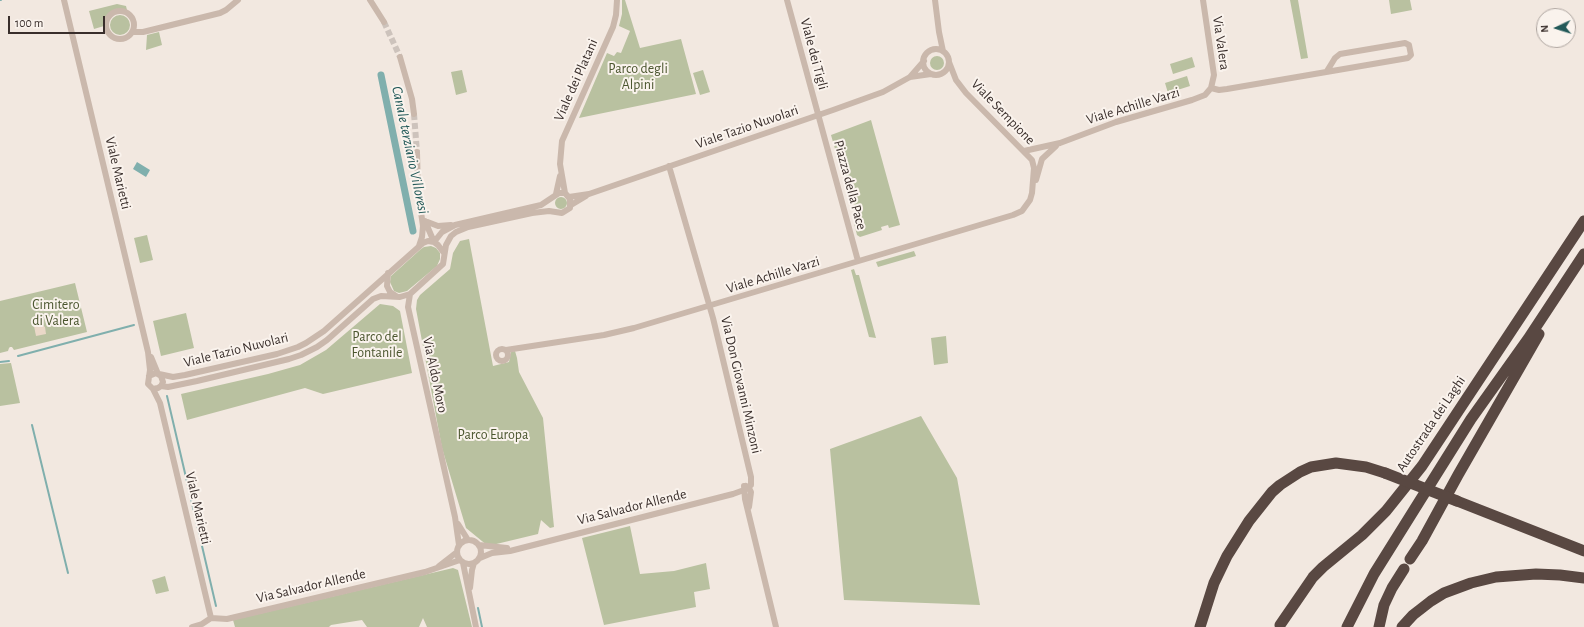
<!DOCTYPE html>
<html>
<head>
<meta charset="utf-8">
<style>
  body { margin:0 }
  #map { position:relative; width:1584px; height:627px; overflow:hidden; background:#f2e8e0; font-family:"Alegreya Sans",sans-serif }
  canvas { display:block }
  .north { position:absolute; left:1536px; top:8px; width:40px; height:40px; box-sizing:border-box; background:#faf3ed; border:1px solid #ada49f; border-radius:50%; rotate:266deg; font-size:11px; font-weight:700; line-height:16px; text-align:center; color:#392e2b }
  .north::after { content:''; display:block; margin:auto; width:14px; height:18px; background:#225958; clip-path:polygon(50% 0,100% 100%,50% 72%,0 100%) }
  .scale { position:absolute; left:8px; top:16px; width:97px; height:18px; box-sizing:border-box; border:2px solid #392e2b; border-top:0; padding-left:5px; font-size:12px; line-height:14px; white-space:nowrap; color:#392e2b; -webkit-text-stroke:3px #faf3ed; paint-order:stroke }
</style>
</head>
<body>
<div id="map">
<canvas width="1584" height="627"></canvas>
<div class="north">N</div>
<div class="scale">100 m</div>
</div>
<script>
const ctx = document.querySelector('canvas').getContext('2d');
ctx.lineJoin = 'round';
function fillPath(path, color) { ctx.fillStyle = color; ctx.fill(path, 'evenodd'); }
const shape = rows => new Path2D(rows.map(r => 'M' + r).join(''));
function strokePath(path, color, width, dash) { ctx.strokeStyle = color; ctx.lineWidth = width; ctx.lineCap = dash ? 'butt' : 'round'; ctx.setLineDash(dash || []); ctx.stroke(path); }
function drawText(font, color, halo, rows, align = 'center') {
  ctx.font = font + ' "Alegreya Sans",sans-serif'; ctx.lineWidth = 4; ctx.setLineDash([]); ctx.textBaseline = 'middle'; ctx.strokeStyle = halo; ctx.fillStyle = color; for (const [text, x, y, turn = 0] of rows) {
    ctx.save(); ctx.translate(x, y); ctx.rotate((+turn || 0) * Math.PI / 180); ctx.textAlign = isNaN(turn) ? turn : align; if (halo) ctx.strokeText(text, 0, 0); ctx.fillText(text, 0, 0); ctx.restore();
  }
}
fillPath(shape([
  [622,0,625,0,640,48,681,39,696,94,579,118,607,53,614,56,617,52,621,53,630,31,619,26,622,14],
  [1290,0,1298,0,1308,58,1301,59],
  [1389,0,1410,0,1412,10,1391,14],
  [117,4,126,6,127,10,119,9,111,12,105,19,104,26,94,29,89,11],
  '110 25a10 10 0 1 1 20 0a10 10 0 1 1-20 0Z',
  [159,32,162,45,146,50,147,35],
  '930 63a7 7 0 1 1 14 0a7 7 0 1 1-14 0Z',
  [1192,57,1195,67,1173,74,1170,64],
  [462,70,467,92,456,95,451,72],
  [703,70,710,92,700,95,693,73],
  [1187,76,1190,86,1168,93,1165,83],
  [871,120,900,225,889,228,888,225,881,227,882,230,860,237,857,235,854,223,854,220,858,217,839,149,835,149,831,135],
  '555 203a6 6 0 1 1 12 0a6 6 0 1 1-12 0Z',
  [147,235,153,260,140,263,134,238],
  [469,239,493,366,509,362,511,352,515,351,517,358,519,372,543,418,554,527,550,528,541,520,538,534,488,546,466,528,442,448,416,309,417,300,420,295,450,269,453,253,460,241],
  [431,246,436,248,440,253,440,259,437,266,407,291,399,293,394,291,390,282,391,276,421,249,424,247],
  [914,251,916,256,878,267,876,262],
  [854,269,856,275,859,275,876,338,869,337,851,270],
  [75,283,87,332,14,350,12,347,10,347,9,348,8,351,0,353,0,301],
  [380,304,393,306,400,311,412,373,323,394,305,388,187,420,181,394,268,374,300,365,326,350],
  [186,313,194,348,161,356,153,321],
  [946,336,948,363,934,365,931,338],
  [11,363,20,403,0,406,0,364],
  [921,416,957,478,980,605,844,600,830,449],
  [630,526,640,574,674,571,706,563,710,589,694,592,696,607,604,625,582,538],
  [453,568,458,570,472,627,427,627,423,618,419,627,367,627,362,620,331,625,329,627,235,627,233,620],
  [165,576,169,591,156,594,152,580]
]), '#b9c1a0');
fillPath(shape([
  [41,324,45,327,46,334,36,336,34,326]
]), '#ead8c8');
fillPath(shape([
  [137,162,150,170,146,177,133,169]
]), '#80afad');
strokePath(shape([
  [0,0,1,0],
  [18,356,134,325],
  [0,362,9,361],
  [167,396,216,606],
  [32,425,68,573],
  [478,608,482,627]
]), '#80afad', 2);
strokePath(shape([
  [381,75,413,231]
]), '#80afad', 7);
strokePath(shape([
  [384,22,400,57],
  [414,114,417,152]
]), '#cdc3bc', 6, [6, 3]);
strokePath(shape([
  [64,0,148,352,150,370,148,384,153,389,158,388,161,386,163,382,161,376,156,373,149,376],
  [370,0,384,22],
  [787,0,858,261],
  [935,0,939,32,943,51],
  '106 25a14 14 0 1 1 28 0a14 14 0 1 1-28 0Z',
  [132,32,143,32,220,13,226,10,238,0],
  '923 62a13 13 0 1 1 26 0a13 13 0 1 1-26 0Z',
  [400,57,412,99,414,114],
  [910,77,924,61],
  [1211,88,1219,90,1227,89,1408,58,1411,55,1409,45,1405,43,1340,54,1335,58,1327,71],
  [1024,151,1060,143,1116,122,1192,100,1205,95,1211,88,1214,75,1203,0],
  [417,152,418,191,423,226,422,237,419,246],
  [1036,180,1042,159,1056,146],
  [565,193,560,164,562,141,613,27,616,15,617,0],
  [556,194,560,176],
  [569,197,589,194,833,110,883,92,910,77,931,74],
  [571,205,586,196],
  [425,221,438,226,451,225],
  [425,221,434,242],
  [388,273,387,286,390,292,396,296],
  [410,294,408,307,455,517,459,545],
  '496 355a6 6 0 1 1 12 0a6 6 0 1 1-12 0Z',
  [506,350,604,335,634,328,1013,215,1022,211,1030,200,1032,193,1034,168,1032,160,966,93,956,80,949,62],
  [151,357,158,374],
  [159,374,173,377,185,375,277,354,298,347,306,343,324,331,423,243,428,241,434,242,438,245,444,253],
  [161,386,168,387,197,381,289,359,301,355,317,347,327,340,373,299,381,296,400,297,410,294,443,264,446,245,451,236,456,232,468,227,532,213,549,211,562,213,570,208,570,199,565,193,559,193,541,205,455,225,442,232,434,242],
  [153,389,160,403,211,618],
  [744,486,745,499,776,627],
  [746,486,749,488,751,492,749,507],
  [458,524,468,540],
  '457 552a12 12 0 1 1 24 0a12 12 0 1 1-24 0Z',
  [479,545,507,548],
  [480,558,492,553,510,551,733,494,744,490,751,485,751,477,713,318,669,166],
  [463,563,476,627],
  [439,566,457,552],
  [470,588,472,570,474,563],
  [192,627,202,624,211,618,227,619,425,572,460,560]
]), '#cab8ac', 6);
strokePath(shape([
  [1457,501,1584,551],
  [1410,559,1422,541,1458,475,1539,334],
  [1280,625,1313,577,1323,567,1362,535,1386,511,1422,466,1584,221],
  [1200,627,1214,583,1227,556,1249,521,1272,492,1280,485,1300,472,1311,467,1336,463,1366,467,1385,473],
  [1347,627,1374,574,1419,502,1471,419,1528,339,1584,254],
  [1379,627,1384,605,1392,588,1404,569],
  [1402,627,1413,615,1431,601,1444,593,1471,583,1496,577,1536,574,1560,575,1584,578]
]), '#594842', 11);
strokePath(shape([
  [1385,473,1457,501]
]), '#594842', 11);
drawText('14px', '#392e2b', '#faf3ed', [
  ["Via Valera",1221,43,82],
  ["Viale dei Tigli",814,54,75],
  ["Viale dei Platani",576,80,-66],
  ["Viale Achille Varzi",1133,106,-17],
  ["Viale Sempione",1003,112,46],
  ["Viale Tazio Nuvolari",747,127,-19],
  ["Viale Marietti",118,173,77],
  ["Piazza della Pace",850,185,75],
  ["Viale Achille Varzi",773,275,-17],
  ["Viale Tazio Nuvolari",236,350,-14],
  ["Via Aldo Moro",435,375,78],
  ["Via Don Giovanni Minzoni",741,385,77],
  ["Autostrada dei Laghi",1431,424,-56],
  ["Via Salvador Allende",632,507,-14],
  ["Viale Marietti",198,508,77],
  ["Via Salvador Allende",311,586,-13]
]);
drawText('14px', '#4b562f', '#faf3ed', [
  ["Parco degli",638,69],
  ["Alpini",638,85],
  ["Cimitero",56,305],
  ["di Valera",56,321],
  ["Parco del",377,337],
  ["Fontanile",377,353],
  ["Parco Europa",493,435]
]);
drawText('italic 15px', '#225958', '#faf3ed', [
  ["Canale terziario Villoresi",410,150,78]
]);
</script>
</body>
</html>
